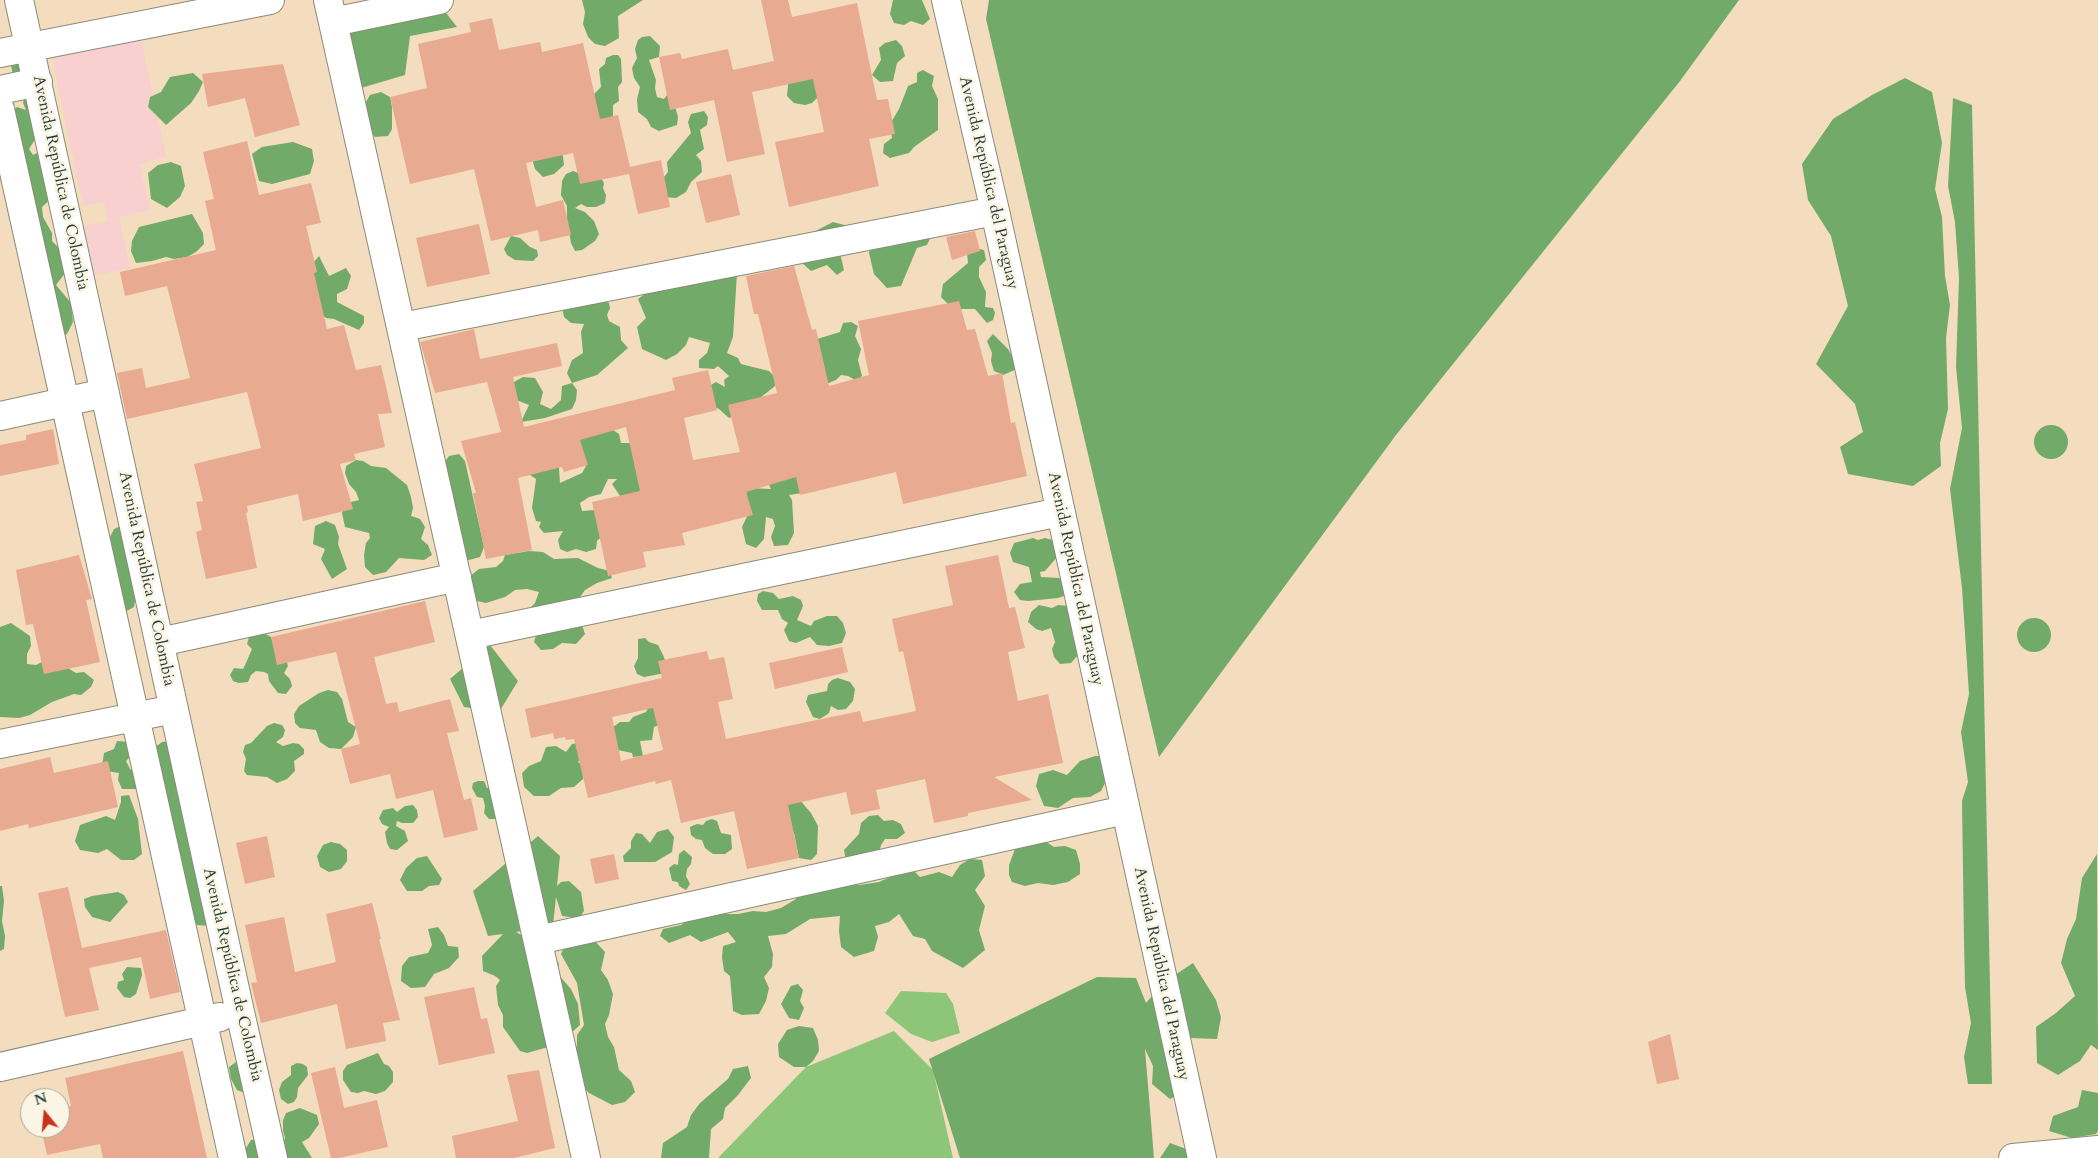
<!DOCTYPE html>
<html>
<head>
<meta charset="utf-8">
<style>
  body { margin:0 }
  #map { position:relative; width:2098px; height:1158px; overflow:hidden; background:#f4dcbe; font-family:Cardo,serif }
  canvas { display:block }
  .north { position:absolute; left:20px; top:1088px; width:50px; height:50px; box-sizing:border-box; background:#fcf5e5; border:1px solid #a4ab9e; border-radius:50%; rotate:343deg; font-size:14px; font-weight:700; line-height:20px; text-align:center; color:#1f3d34 }
  .north::after { content:''; display:block; margin:auto; width:18px; height:22px; background:#c8321e; clip-path:polygon(50% 0,100% 100%,50% 72%,0 100%) }
</style>
</head>
<body>
<div id="map">
<canvas width="2098" height="1158"></canvas>
<div class="north">N</div>
</div>
<script>
const ctx = document.querySelector('canvas').getContext('2d');
ctx.lineJoin = 'round';
function fillPath(path, color) { ctx.fillStyle = color; ctx.fill(path, 'evenodd'); }
const shape = rows => new Path2D(rows.map(r => 'M' + r).join(''));
function strokePath(path, color, width, dash) { ctx.strokeStyle = color; ctx.lineWidth = width; ctx.lineCap = dash ? 'butt' : 'round'; ctx.setLineDash(dash || []); ctx.stroke(path); }
function drawText(font, color, halo, rows, align = 'center') {
  ctx.font = font + ' Cardo,serif'; ctx.lineWidth = 5; ctx.setLineDash([]); ctx.textBaseline = 'middle'; ctx.strokeStyle = halo; ctx.fillStyle = color; for (const [text, x, y, turn = 0] of rows) {
    ctx.save(); ctx.translate(x, y); ctx.rotate((+turn || 0) * Math.PI / 180); ctx.textAlign = isNaN(turn) ? turn : align; if (halo) ctx.strokeText(text, 0, 0); ctx.fillText(text, 0, 0); ctx.restore();
  }
}
fillPath(shape([
  [140,35,166,156,136,166,140,166,150,210,119,217,130,268,81,278,71,229,108,221,104,202,83,206,51,52]
]), '#f7d0cf');
fillPath(shape([
  [901,991,946,993,953,1004,960,1033,932,1042,911,1034,885,1013],
  [894,1031,933,1070,953,1158,718,1158,806,1067]
]), '#8ec679');
fillPath(shape([
  [436,0,457,27,410,36,405,75,361,88,342,7],
  [582,0,643,0,618,16,619,38,605,46,595,44,588,37,583,24,585,12],
  [893,0,922,0,930,19,923,25,911,21,904,25,894,23,890,14],
  [989,0,1739,0,1680,81,1396,435,1159,757,986,19],
  [650,36,660,46,659,57,649,60,656,80,655,88,657,97,664,99,667,95,673,99,678,117,677,125,659,131,651,127,647,119,638,112,637,99,640,87,634,78,632,68,637,58,635,49,638,40,642,37],
  [896,40,902,46,905,56,897,63,893,81,880,82,872,75,881,60,879,48,885,43],
  [39,52,36,138,29,149,33,155,41,151,53,197,42,207,43,217,52,233,52,241,63,252,65,273,56,285,71,303,73,322,67,334,56,339,7,114,17,107,26,110,23,103,26,91,14,79,9,57],
  [613,55,618,55,621,59,622,82,618,87,619,101,613,105,613,119,597,124,592,101,595,93,601,87,599,69,605,64,606,58],
  [923,70,934,76,932,86,938,99,938,130,914,147,909,153,890,158,883,153,884,144,892,138,890,124,899,109,908,86,917,82,917,73],
  [193,73,203,82,199,91,191,103,166,125,148,107,150,97,161,92,170,77],
  [789,74,817,79,820,95,812,103,805,105,794,103,787,96],
  [1905,78,1932,92,1942,143,1935,189,1942,217,1945,276,1950,305,1946,338,1948,409,1940,443,1941,466,1913,486,1848,474,1840,447,1863,432,1855,404,1816,364,1848,306,1831,236,1808,200,1802,164,1833,119,1872,95],
  [381,92,390,97,392,107,392,129,388,136,375,137,369,130,363,107,370,95],
  [1953,98,1972,105,1992,1084,1968,1084,1964,1057,1971,1023,1965,987,1964,941,1962,801,1968,782,1961,732,1969,694,1962,588,1950,489,1962,428,1956,367,1959,278,1955,222,1948,186],
  [704,111,708,117,707,125,700,130,704,149,696,155,701,161,702,172,691,182,686,192,676,198,664,197,660,182,668,172,667,162,691,133,688,122,691,114],
  [293,142,312,149,314,161,310,174,272,184,259,181,252,154,262,147],
  [562,149,564,165,554,174,543,177,535,169,533,162,535,154],
  [171,162,181,166,185,186,180,197,167,208,151,199,148,173,158,165],
  [573,171,587,176,599,175,604,183,603,188,606,195,605,203,596,207,587,207,581,204,575,208,585,212,594,221,599,234,595,241,582,250,575,251,571,243,567,219,567,206,561,195,562,181,566,174],
  [192,214,203,233,204,244,196,252,187,257,174,259,166,257,152,261,136,263,131,251,132,241,139,227],
  [833,222,856,228,840,253,844,270,837,275,827,265,811,271,798,259,806,236],
  [871,230,934,230,927,245,917,248,901,286,887,288,874,274,869,253],
  [511,236,520,238,530,247,537,250,538,256,533,261,515,260,507,255,504,249],
  [974,248,984,250,986,260,979,267,979,277,986,292,985,307,993,308,995,313,993,320,987,323,975,309,953,309,941,297,943,284,968,263,967,252],
  [319,256,329,276,346,268,351,276,347,289,337,294,337,302,364,316,364,323,359,330,334,319,326,318,310,303,300,278],
  [737,273,733,337,727,353,738,358,741,364,769,371,775,377,775,386,745,410,729,418,719,409,706,403,699,392,716,382,725,387,724,380,729,376,718,366,714,369,699,368,699,360,707,353,710,343,689,337,686,345,677,354,666,360,642,349,637,327,646,318,638,299,653,288],
  [595,297,609,303,610,308,607,315,609,321,620,327,621,340,628,348,597,375,572,383,577,390,576,400,572,409,545,418,521,422,529,405,514,399,512,391,514,382,523,377,535,378,543,392,540,404,551,409,561,400,562,386,572,383,567,373,572,360,583,353,581,332,584,324,571,323,564,317,562,307],
  [851,322,858,326,855,336,861,349,858,360,862,376,857,381,848,376,841,375,836,380,824,385,817,339,840,332,843,323],
  [993,334,1008,349,1014,360,1017,369,1003,375,994,371,991,361,992,353,987,341],
  '2034 442a17 17 0 1 1 34 0a17 17 0 1 1-34 0Z',
  [607,426,619,434,621,443,635,443,651,486,622,499,612,484,617,479,608,479,601,494,589,497,580,503,582,511,595,510,604,534,597,541,596,549,586,552,576,549,567,552,560,549,558,540,563,531,544,533,539,527,541,522,536,521,532,508,536,479,527,473,558,455,560,483,582,473,586,466,578,438],
  [459,454,465,461,484,547,480,557,469,560,460,559,439,470,449,456],
  [793,459,802,493,789,495,792,500,794,533,788,545,774,546,771,537,775,526,773,519,766,517,764,539,756,548,746,544,742,527,750,510,746,497,747,488,771,489,767,481],
  [356,460,363,461,371,466,386,468,407,485,411,497,413,508,411,516,420,519,425,527,421,539,428,545,432,555,424,560,399,558,386,572,373,575,365,567,364,555,366,543,370,538,369,533,345,527,342,513,347,503,359,500,356,492,349,484,345,473,346,466],
  [326,521,335,525,339,537,338,544,347,569,332,579,321,559,325,549,313,544,315,526],
  [125,524,136,595,134,607,125,612,109,539,114,529],
  [1033,538,1038,540,1045,538,1053,540,1058,556,1045,571,1040,572,1041,577,1059,578,1068,583,1067,595,1058,598,1028,601,1020,600,1014,592,1020,584,1032,582,1029,567,1013,562,1010,553,1014,543],
  [529,551,543,552,554,559,578,558,598,568,610,571,612,578,597,583,585,590,580,597,585,606,527,611,535,603,539,592,527,589,515,590,505,597,486,603,477,601,467,589,470,576,479,569,496,567,503,561,505,555],
  [763,591,773,593,779,599,793,596,801,600,803,606,797,620,811,626,814,621,827,616,837,616,843,623,846,633,842,643,829,646,817,645,810,637,796,643,789,641,784,630,788,623,782,619,778,610,762,610,757,601,758,594],
  [1039,605,1052,608,1058,605,1069,606,1075,627,1072,635,1079,643,1079,654,1071,663,1060,664,1054,657,1052,649,1055,642,1051,628,1042,631,1036,629,1028,622,1031,612],
  '2017 635a17 17 0 1 1 34 0a17 17 0 1 1-34 0Z',
  [11,623,30,636,31,646,27,654,27,664,36,665,46,660,63,665,76,673,84,672,94,680,91,687,81,695,74,694,52,702,30,715,19,718,0,717,0,627],
  [582,625,585,634,576,644,562,643,553,649,541,650,534,642,537,632],
  [264,633,271,637,273,643,285,656,288,666,284,673,290,679,292,686,286,694,278,693,269,681,268,674,264,672,256,671,251,675,248,682,239,683,233,681,230,675,234,668,243,669,246,663,252,649,247,644,249,637],
  [645,638,649,642,658,645,663,655,667,665,665,673,644,677,637,674,634,666,638,658,638,639],
  [490,645,518,681,499,712,464,707,450,679],
  [838,678,850,682,855,689,853,701,846,709,838,710,831,706,829,713,820,719,813,717,806,702,808,695,827,691,828,684,832,680],
  [328,690,337,692,342,699,348,722,356,727,353,737,341,749,329,748,320,742,316,730,300,728,295,723,294,714,299,706,319,693],
  [658,705,659,725,654,727,652,740,640,741,643,756,633,757,632,753,613,749,609,730,620,722,629,722,633,717,646,712,649,706],
  [274,723,282,725,285,730,283,737,276,742,283,746,293,743,299,744,304,749,304,754,294,761,295,771,287,779,277,783,267,777,247,775,244,771,246,759,243,752,245,745,251,743,267,726],
  [117,741,129,742,132,749,130,757,126,761,130,769,138,775,140,789,122,789,118,780,119,773,106,771,102,766,104,753,114,749],
  [171,741,211,926,197,925,187,910,151,750,162,742],
  [578,743,585,752,578,762,583,766,583,779,574,787,561,788,549,796,534,796,524,787,522,773,529,766,541,761,546,747,556,746,566,752,572,744],
  [1095,756,1106,756,1106,781,1101,791,1090,797,1073,798,1058,808,1044,806,1036,786,1039,774,1053,770,1067,775,1080,761],
  [478,781,484,781,487,788,491,787,509,810,495,819,489,819,484,813,485,806,483,798,477,797,472,788,473,783],
  [129,795,138,819,142,854,134,860,121,860,107,849,98,853,80,850,75,841,80,825,106,816,115,820,121,802,121,796],
  [799,799,811,813,818,826,817,854,811,860,799,858,794,833,786,820,786,801],
  [413,805,417,810,418,817,413,823,402,823,397,821,396,826,405,831,408,841,397,850,390,849,387,843,385,832,389,827,382,824,379,818,383,810,393,808,397,812,405,806],
  [878,815,884,821,893,820,901,824,905,833,897,839,885,839,881,845,878,857,846,861,844,850,859,834,861,823,869,816],
  [712,819,717,821,721,833,731,835,732,849,725,854,713,854,705,848,702,840,696,839,691,835,690,827,697,824,703,825,706,821],
  [668,829,674,837,672,852,655,862,624,862,623,856,631,848,631,841,636,833,642,834,650,843,657,832],
  [538,836,560,856,557,886,561,882,569,881,581,892,584,911,579,918,562,916,556,897,553,925,516,932,552,952,559,964,557,973,571,989,578,1004,580,1025,559,1044,527,1053,520,1051,503,1027,503,1015,498,1005,496,986,500,980,495,976,483,971,482,956,503,934,488,936,473,891],
  [1045,841,1054,847,1065,846,1076,850,1080,864,1080,874,1068,882,1053,885,1038,883,1025,886,1012,882,1009,875,1009,865,1015,849,1028,844],
  [331,842,340,844,347,850,347,861,341,869,329,872,320,867,317,856,323,845],
  [684,850,692,857,691,864,687,869,686,876,690,884,686,890,679,886,678,882,672,881,669,868,674,864,678,865,679,854],
  [2097,854,2098,1050,2091,1045,2080,1061,2058,1075,2037,1063,2036,1027,2056,1013,2075,996,2061,963,2067,939,2076,919,2082,878],
  [427,856,442,879,439,885,429,886,422,891,407,891,400,880,406,868,417,858],
  [970,859,982,860,985,876,975,890,985,906,979,930,985,950,963,968,932,951,925,939,913,936,899,914,889,922,875,926,878,937,874,951,854,957,841,947,839,931,840,916,810,919,786,934,768,936,773,954,772,967,764,977,769,988,766,1001,759,1014,742,1015,733,1011,730,976,724,971,722,957,723,946,736,942,728,932,701,942,690,935,669,943,660,936,663,929,681,925,693,917,709,914,738,914,753,911,766,912,781,908,796,899,799,891,848,881,859,885,879,882,897,874,914,871,920,877,939,872,952,877,960,865],
  [0,886,2,886,4,901,2,921,5,936,4,949,0,951],
  [118,892,124,895,128,902,110,922,92,917,85,907,84,899,92,896],
  [438,927,444,935,448,946,458,947,459,957,449,968,434,974,425,987,411,988,401,981,402,966,409,957,428,953,432,945,428,929],
  [592,938,605,952,601,970,608,980,613,994,609,1015,605,1024,608,1037,614,1047,619,1070,631,1081,635,1092,625,1102,612,1105,589,1093,580,1085,573,1056,577,1045,577,1035,584,1025,577,983,561,954,565,945],
  [1193,963,1216,1000,1221,1017,1217,1039,1191,1038,1185,1046,1186,1091,1170,1099,1152,1084,1153,1066,1145,1049,1154,1158,960,1158,929,1059,1097,977,1136,978,1146,1003,1163,983],
  [127,967,141,968,142,975,136,994,130,998,124,997,117,988,118,982,124,980,122,974],
  [798,984,803,990,800,1001,804,1008,799,1020,789,1018,781,1004,791,986],
  [799,1026,813,1028,818,1040,819,1051,813,1061,806,1067,794,1067,779,1057,778,1044,787,1030],
  [378,1053,384,1064,389,1066,393,1072,393,1082,385,1091,376,1094,364,1091,358,1093,351,1092,343,1080,343,1071,347,1065],
  [243,1057,245,1093,237,1090,231,1079,229,1067],
  [297,1063,303,1064,307,1067,308,1075,298,1088,297,1097,294,1102,288,1104,281,1099,279,1090,282,1082,291,1075,291,1066],
  [748,1066,751,1078,738,1095,725,1108,723,1119,711,1129,709,1158,661,1158,663,1143,687,1127,691,1115,700,1103,728,1079,733,1069],
  [2082,1090,2098,1093,2098,1131,2096,1134,2072,1138,2049,1131,2053,1116,2078,1107],
  [300,1108,317,1115,319,1124,309,1138,302,1142,312,1158,246,1158,246,1148,251,1140,261,1138,282,1146,285,1138,283,1131,283,1120,286,1113],
  [1170,1143,1189,1150,1187,1158,1160,1158]
]), '#72ab69');
fillPath(shape([
  [761,0,788,0,792,17,857,3,877,100,888,99,895,134,869,139,879,186,789,207,775,142,824,132,813,79,752,92,765,154,727,162,714,100,670,110,659,57,680,53,682,59,728,49,733,70,774,61],
  [492,18,499,50,540,42,542,52,583,43,600,119,618,115,630,167,661,160,670,207,638,214,629,174,580,184,573,153,526,163,536,207,563,200,571,235,540,242,538,230,491,241,474,169,410,184,390,97,427,88,418,44,471,32,469,23],
  [283,64,300,125,255,137,245,98,208,107,202,74],
  [247,141,259,195,311,183,321,223,306,226,317,272,314,273,327,329,344,325,356,370,381,365,392,413,378,414,385,447,354,454,356,460,340,464,353,509,303,521,298,494,247,506,248,512,246,513,257,568,206,579,196,532,202,530,196,502,203,501,194,464,261,448,247,392,127,419,117,373,142,368,146,388,190,378,167,286,125,296,120,272,216,250,205,201,214,199,203,152],
  [731,174,740,215,706,223,696,182],
  [479,224,490,274,427,287,416,238],
  [975,231,980,251,952,260,946,237],
  [794,266,812,330,816,329,829,386,869,375,858,321,959,301,967,330,975,329,988,376,1002,373,1011,423,1015,422,1027,476,903,504,896,472,800,495,796,477,746,492,753,515,682,533,685,545,643,552,646,567,608,576,592,502,640,491,626,427,580,440,588,465,564,472,562,467,518,478,532,550,486,559,473,493,476,493,461,441,501,432,487,382,435,393,420,342,474,329,480,359,557,343,562,366,513,377,524,427,675,390,672,378,708,370,717,410,684,418,693,460,740,452,728,405,777,393,758,314,754,314,746,276],
  [53,429,59,464,0,476,0,445,26,440,26,435],
  [79,555,92,599,86,600,100,662,44,674,33,624,26,625,16,570],
  [998,555,1009,608,1015,607,1025,648,1008,652,1018,701,1048,694,1063,763,994,777,1032,800,968,813,968,816,934,823,925,779,876,790,880,809,851,815,846,792,788,805,799,858,747,869,734,811,681,823,671,780,656,784,655,781,588,798,574,739,566,740,565,737,554,739,553,733,531,738,525,709,662,678,658,661,707,651,709,660,724,657,733,699,718,702,726,739,860,711,863,722,916,711,903,651,899,652,892,619,953,605,945,566],
  [653,708,663,750,621,761,612,717],
  [425,601,435,642,374,657,386,704,397,702,399,712,450,699,459,731,447,733,464,800,471,798,478,830,444,838,433,790,396,799,390,774,350,784,341,749,360,744,336,652,277,665,271,637],
  [842,647,848,672,775,689,769,663],
  [50,757,54,773,108,761,118,807,29,828,28,824,0,831,0,769],
  [267,836,275,877,245,884,236,843],
  [614,854,619,879,595,884,590,859],
  [68,887,82,948,166,930,180,992,150,999,141,957,89,968,99,1010,65,1017,38,893],
  [372,903,381,939,379,939,400,1020,383,1023,386,1041,346,1049,337,1004,261,1023,251,983,257,982,245,925,284,917,295,972,336,962,326,914],
  [474,987,481,1019,487,1018,495,1053,439,1065,424,997],
  [1670,1034,1679,1079,1657,1084,1648,1042],
  [183,1051,207,1158,103,1158,100,1144,47,1155,41,1128,60,1128,60,1109,71,1106,65,1078],
  [335,1067,344,1108,377,1100,388,1147,339,1158,331,1158,311,1073],
  [539,1070,555,1148,514,1158,456,1158,452,1136,518,1121,507,1075]
]), '#e8aa91');
const minor = shape([
  [19,0,240,1012,273,1158],
  [328,0,586,1158],
  [946,0,995,211,1202,1158],
  [333,22,439,0],
  [0,53,270,0],
  [0,90,38,82],
  [0,109,233,1158],
  [402,327,995,211],
  [0,416,105,393],
  [470,635,1060,512],
  [160,642,457,577],
  [0,744,174,709],
  [538,940,1125,810],
  [0,1067,220,1017],
  [2013,1158,2098,1150]
]);
strokePath(minor, '#8a8c79', 30);
strokePath(minor, '#fff', 28);
drawText('16px', '#1f3d34', '#fcf5e5', [
  ["Avenida República de Colombia",60,183,78],
  ["Avenida República del Paraguay",988,183,77],
  ["Avenida República de Colombia",146,579,78],
  ["Avenida República del Paraguay",1075,579,78],
  ["Avenida República del Paraguay",1161,974,78],
  ["Avenida República de Colombia",232,975,77]
]);
</script>
</body>
</html>
